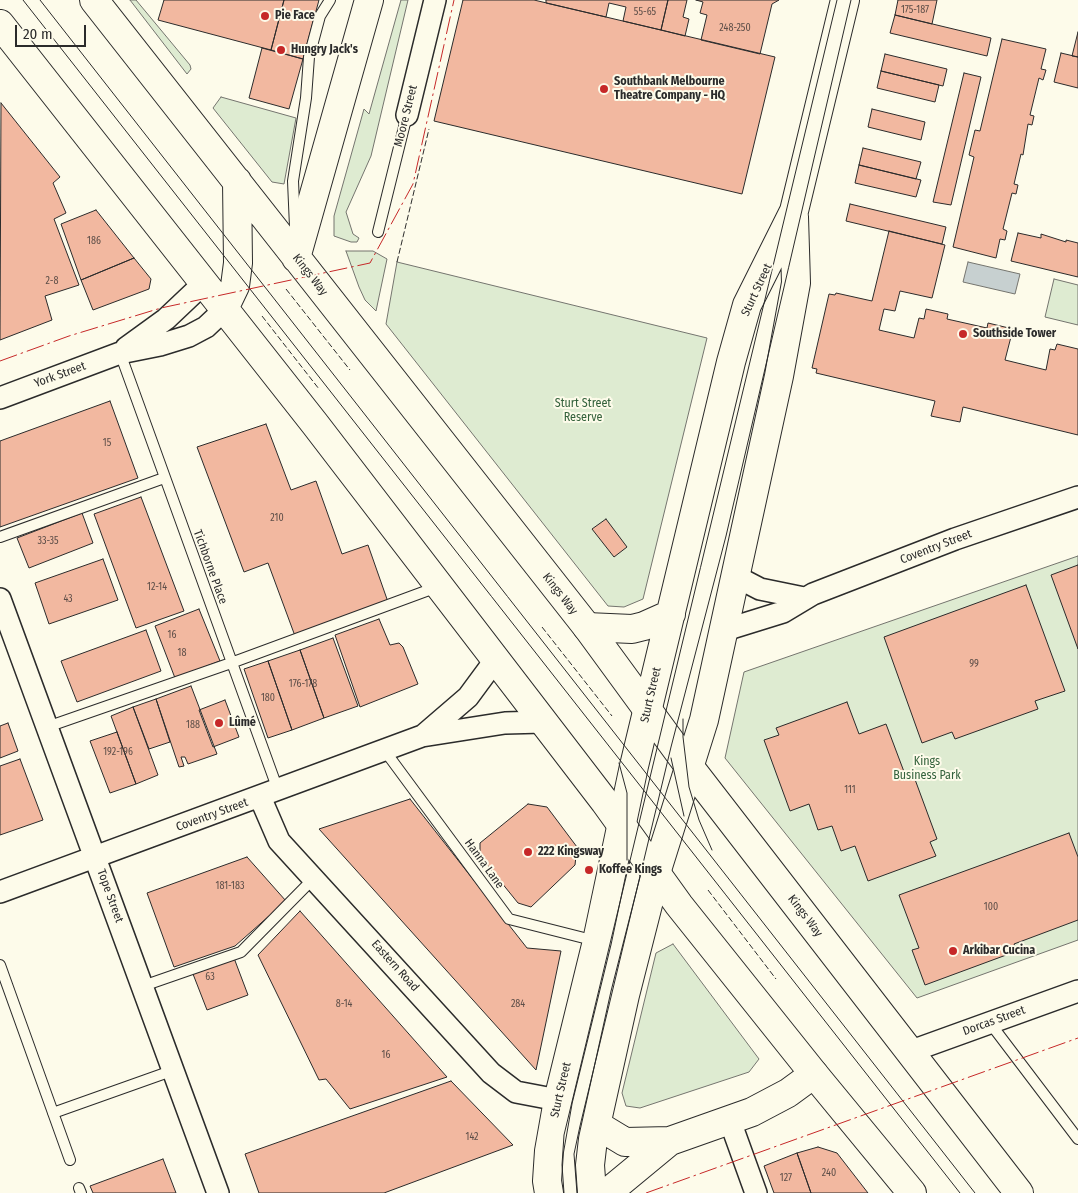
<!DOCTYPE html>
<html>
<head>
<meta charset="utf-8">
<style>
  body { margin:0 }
  #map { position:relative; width:1078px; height:1193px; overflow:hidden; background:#fdfbea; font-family:"Fira Sans Condensed",sans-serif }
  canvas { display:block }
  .scale { position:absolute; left:15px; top:25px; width:71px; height:22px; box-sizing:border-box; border:2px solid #2b2b2b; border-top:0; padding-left:6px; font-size:15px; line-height:18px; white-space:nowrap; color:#2b2b2b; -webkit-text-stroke:4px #fdfbea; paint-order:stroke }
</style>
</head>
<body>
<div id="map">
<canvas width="1078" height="1193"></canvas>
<div class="scale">20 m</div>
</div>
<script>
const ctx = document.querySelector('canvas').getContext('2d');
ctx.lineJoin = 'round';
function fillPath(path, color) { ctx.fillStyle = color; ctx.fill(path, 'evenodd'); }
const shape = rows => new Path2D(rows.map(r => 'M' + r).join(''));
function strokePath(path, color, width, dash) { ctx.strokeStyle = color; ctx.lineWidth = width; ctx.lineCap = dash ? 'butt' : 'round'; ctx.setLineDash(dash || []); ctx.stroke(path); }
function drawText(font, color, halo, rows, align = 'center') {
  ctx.font = font + ' "Fira Sans Condensed",sans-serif'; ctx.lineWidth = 4; ctx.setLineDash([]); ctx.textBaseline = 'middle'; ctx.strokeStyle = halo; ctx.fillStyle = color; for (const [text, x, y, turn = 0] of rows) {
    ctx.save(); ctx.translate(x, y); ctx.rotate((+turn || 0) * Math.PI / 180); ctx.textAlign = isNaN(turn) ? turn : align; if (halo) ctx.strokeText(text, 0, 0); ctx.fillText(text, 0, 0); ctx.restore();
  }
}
const green = shape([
  [130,0,136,0,190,65,191,69,187,74,130,0],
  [401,0,408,0,371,156,346,212,353,234,359,238,357,242,351,242,334,236,334,216,364,109,369,114,401,0],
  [221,97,296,118,284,184,272,182,213,108,221,97],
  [346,251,373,251,387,259,376,311,365,300,359,287,346,251],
  [397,262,707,338,643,599,624,607,608,606,386,324,397,262],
  [1054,279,1078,285,1078,325,1045,317,1054,279],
  [1078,556,1078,940,917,998,725,758,744,672,1078,556],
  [673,944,759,1059,749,1072,640,1108,626,1106,622,1093,656,953,673,944]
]);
fillPath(green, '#deebd1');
strokePath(green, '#74746e', 1);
const water = shape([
  [968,262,1020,274,1015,294,963,282,968,262]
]);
fillPath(water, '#c7d0d0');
strokePath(water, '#74746e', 1);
const building = shape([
  [164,0,284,0,271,50,158,20,164,0],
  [284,0,319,0,303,59,271,50,284,0],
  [463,0,534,0,775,57,742,194,434,121,463,0],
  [546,0,668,0,661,30,623,21,626,7,609,3,606,17,546,3,546,0],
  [668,0,687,0,683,17,689,19,685,36,661,30,668,0],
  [696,0,779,0,772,4,760,54,701,40,707,15,700,13,703,2,696,0],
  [898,0,937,0,932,24,895,15,898,0],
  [895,15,991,38,987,56,890,33,895,15],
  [1078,32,1078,57,1072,56,1078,32],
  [1002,39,1046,49,1041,69,1046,70,1043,80,1039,78,1030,115,1034,116,1032,125,1028,124,1023,155,1021,154,1014,184,1018,185,1016,194,1012,193,1003,229,1007,231,1005,240,1000,239,996,258,953,247,974,157,969,155,975,130,980,131,1002,39],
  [262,48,303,59,289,109,249,98,262,48],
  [1061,53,1078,57,1078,88,1054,82,1061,53],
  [885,54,947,69,943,86,881,71,885,54],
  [881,71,939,85,935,102,877,88,881,71],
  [964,73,981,77,951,205,933,202,964,73],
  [1,103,60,177,53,183,66,213,54,219,79,285,45,296,52,320,0,340,1,103],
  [872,109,925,122,921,140,868,127,872,109],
  [863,148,921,162,916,179,859,165,863,148],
  [859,165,921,180,916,197,855,183,859,165],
  [850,204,946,227,942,244,846,221,850,204],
  [96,210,134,258,81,280,61,224,96,210],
  [889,231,945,245,932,298,900,291,895,311,884,309,879,330,914,338,919,318,924,319,926,309,948,314,947,319,987,328,988,323,1013,329,1005,360,1046,370,1050,349,1055,350,1057,344,1078,349,1078,435,963,407,960,422,931,416,935,401,816,373,817,369,812,368,829,294,835,295,836,293,872,301,889,231],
  [1018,233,1041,238,1041,234,1066,242,1066,240,1078,243,1078,277,1011,261,1018,233],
  [134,258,151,279,149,289,93,310,81,280,134,258],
  [110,401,138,478,0,527,0,441,110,401],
  [266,424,291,490,316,481,342,554,368,545,388,602,295,636,268,563,244,572,197,447,266,424],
  [141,497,184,611,136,628,94,514,141,497],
  [82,513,93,543,29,568,17,538,82,513],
  [606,519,627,547,614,557,592,529,606,519],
  [103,559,118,600,49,624,35,583,103,559],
  [1078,565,1078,649,1051,575,1078,565],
  [1026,585,1065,691,1035,701,1038,709,955,739,952,732,922,743,884,637,1026,585],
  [199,609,220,661,175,678,155,626,199,609],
  [379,619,390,645,399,643,403,647,418,684,360,707,335,635,379,619],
  [146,630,161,671,77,702,61,661,146,630],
  [333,638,358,706,324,718,300,650,333,638],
  [300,650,324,718,292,730,268,661,300,650],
  [268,661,292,730,268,738,244,669,268,661],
  [191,686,217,754,188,764,185,757,181,757,184,766,179,767,156,699,191,686],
  [156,699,170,742,149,749,133,707,156,699],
  [225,700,239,737,213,747,199,710,225,700],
  [847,702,859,734,886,724,906,777,913,774,937,839,930,842,936,856,868,881,855,846,841,851,832,826,818,830,809,804,790,811,764,740,779,735,776,728,847,702],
  [133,707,158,775,136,784,111,716,133,707],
  [8,723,18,751,0,758,0,726,8,723],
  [117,732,136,784,110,793,90,741,117,732],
  [20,759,43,820,0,835,0,766,20,759],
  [410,799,527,948,561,951,536,1070,319,829,410,799],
  [528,804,547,807,577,847,575,865,531,907,518,903,480,856,480,843,528,804],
  [1069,833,1078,857,1078,920,1014,944,1017,951,925,985,912,950,919,948,899,895,1069,833],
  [247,857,286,901,235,946,174,967,147,893,247,857],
  [300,911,447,1077,350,1109,326,1079,319,1080,258,955,300,911],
  [234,958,248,995,207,1010,193,974,234,958],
  [451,1081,513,1145,384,1193,259,1193,245,1154,451,1081],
  [818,1147,837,1153,868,1193,811,1193,797,1153,818,1147],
  [797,1153,811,1193,774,1193,764,1166,797,1153],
  [163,1159,176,1193,93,1193,90,1186,163,1159]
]);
fillPath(building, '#f2b8a0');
strokePath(building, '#2b2b2b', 1);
const lane = shape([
  [295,227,293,181,306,98,309,57,320,16,330,0],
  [378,232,407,115],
  [120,353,278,790],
  [0,537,164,478],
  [47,727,231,663,437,587],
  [385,751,509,919,596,941],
  [0,965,70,1160],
  [143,986,241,952,314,878],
  [990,1023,1078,1139],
  [53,1113,174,1070],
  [79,1188,81,1193]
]);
const street = shape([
  [407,115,435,0],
  [126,348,166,319,203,284],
  [0,398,120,353,160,345,189,336,206,327,223,311],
  [735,576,760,589,804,598],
  [0,599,218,1193],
  [725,630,783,612,813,594,955,539,1078,497],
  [425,734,468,697,496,659],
  [260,797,279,841,491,1073,516,1092,558,1100],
  [0,892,422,736,505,723,543,722],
  [909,1052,1078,991],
  [730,1121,756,1193]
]);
const secondary = shape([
  [587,627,632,629,644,626,671,614],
  [597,1125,625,1142,670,1141,752,1112,788,1093,814,1074],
  [549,1193,547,1181,549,1151,558,1100,597,941,634,766,731,362,747,305,794,211,845,0],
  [592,1193,590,1165,593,1139,625,995,656,873,704,720,779,376,796,283,794,217],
  [607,1193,670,1141]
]);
const highway = shape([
  [94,0,587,627,685,761,1019,1193],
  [0,24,315,424,605,802,679,905,814,1074,912,1193],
  [296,258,369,0],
  [223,311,235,286,238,263,237,181]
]);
strokePath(lane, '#2b2b2b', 12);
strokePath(street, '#2b2b2b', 24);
strokePath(secondary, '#2b2b2b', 30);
strokePath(highway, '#2b2b2b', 30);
strokePath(lane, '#fdfbea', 10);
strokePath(street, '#fdfbea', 21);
strokePath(secondary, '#fdfbea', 28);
strokePath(highway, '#fdfbea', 28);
strokePath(shape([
  [23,0,960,1193],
  [40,0,975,1193],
  [683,719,683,737,689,787,699,820,712,850],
  [671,758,684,816],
  [619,763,627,793,627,860],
  [564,1193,562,1165,564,1135,837,0],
  [577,1193,574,1154,580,1126,671,747,726,536,851,0]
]), '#2b2b2b', 1);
strokePath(shape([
  [397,262,429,129],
  [286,289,350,370],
  [262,316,319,389],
  [542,627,612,716],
  [708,890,776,979]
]), '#2b2b2b', 1, [6, 2.5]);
strokePath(shape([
  [0,361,69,336,161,308,370,263,413,184,454,0],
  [646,1193,1078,1038]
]), '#c62828', 1, [18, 4, 2.5, 4]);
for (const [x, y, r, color] of [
  [265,16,5,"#c62828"],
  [281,50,5,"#c62828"],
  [604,89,5,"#c62828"],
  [963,334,5,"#c62828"],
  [219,723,5,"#c62828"],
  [528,852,5,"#c62828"],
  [589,870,5,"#c62828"],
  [953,951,5,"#c62828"]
]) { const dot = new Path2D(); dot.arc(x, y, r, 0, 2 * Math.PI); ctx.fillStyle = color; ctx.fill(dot); strokePath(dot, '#fdfbea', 2); }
drawText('10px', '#5d4e48', null, [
  ["175-187",915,10],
  ["55-65",645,12],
  ["248-250",735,28],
  ["186",94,241],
  ["2-8",52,281],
  ["15",107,443],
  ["210",277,518],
  ["33-35",48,541],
  ["12-14",157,587],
  ["43",68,599],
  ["16",172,635],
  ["18",182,653],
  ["99",974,664],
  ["176-178",303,684],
  ["180",268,698],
  ["188",193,725],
  ["192-196",118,752],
  ["111",850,790],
  ["181-183",230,886],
  ["100",991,907],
  ["63",210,977],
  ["8-14",344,1004],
  ["284",518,1004],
  ["16",386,1055],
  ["142",472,1137],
  ["240",829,1173],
  ["127",786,1178]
]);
drawText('bold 12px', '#2b2b2b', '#fdfbea', [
  ["Pie Face",275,16],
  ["Hungry Jack's",291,50],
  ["Southbank Melbourne",614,82],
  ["Theatre Company - HQ",614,96],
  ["Southside Tower",973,334],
  ["Lûmé",229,723],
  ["222 Kingsway",538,852],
  ["Koffee Kings",599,870],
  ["Arkibar Cucina",963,951]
], 'left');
drawText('12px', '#2b2b2b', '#fdfbea', [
  ["Moore Street",406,116,-76],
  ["Kings Way",310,275,52],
  ["Sturt Street",757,290,-65],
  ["York Street",60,375,-20],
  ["Coventry Street",936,547,-21],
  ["Tichborne Place",210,567,70],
  ["Kings Way",560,594,52],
  ["Sturt Street",651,695,-77],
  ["Coventry Street",212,815,-20],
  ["Hanna Lane",484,864,54],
  ["Tope Street",110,896,70],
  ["Kings Way",805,916,53],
  ["Eastern Road",395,966,48],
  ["Dorcas Street",994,1021,-20],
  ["Sturt Street",561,1090,-77]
]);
drawText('12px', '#34623c', '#fdfbea', [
  ["Sturt Street",583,404],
  ["Reserve",583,418],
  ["Kings",927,762],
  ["Business Park",927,776]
]);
</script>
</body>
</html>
